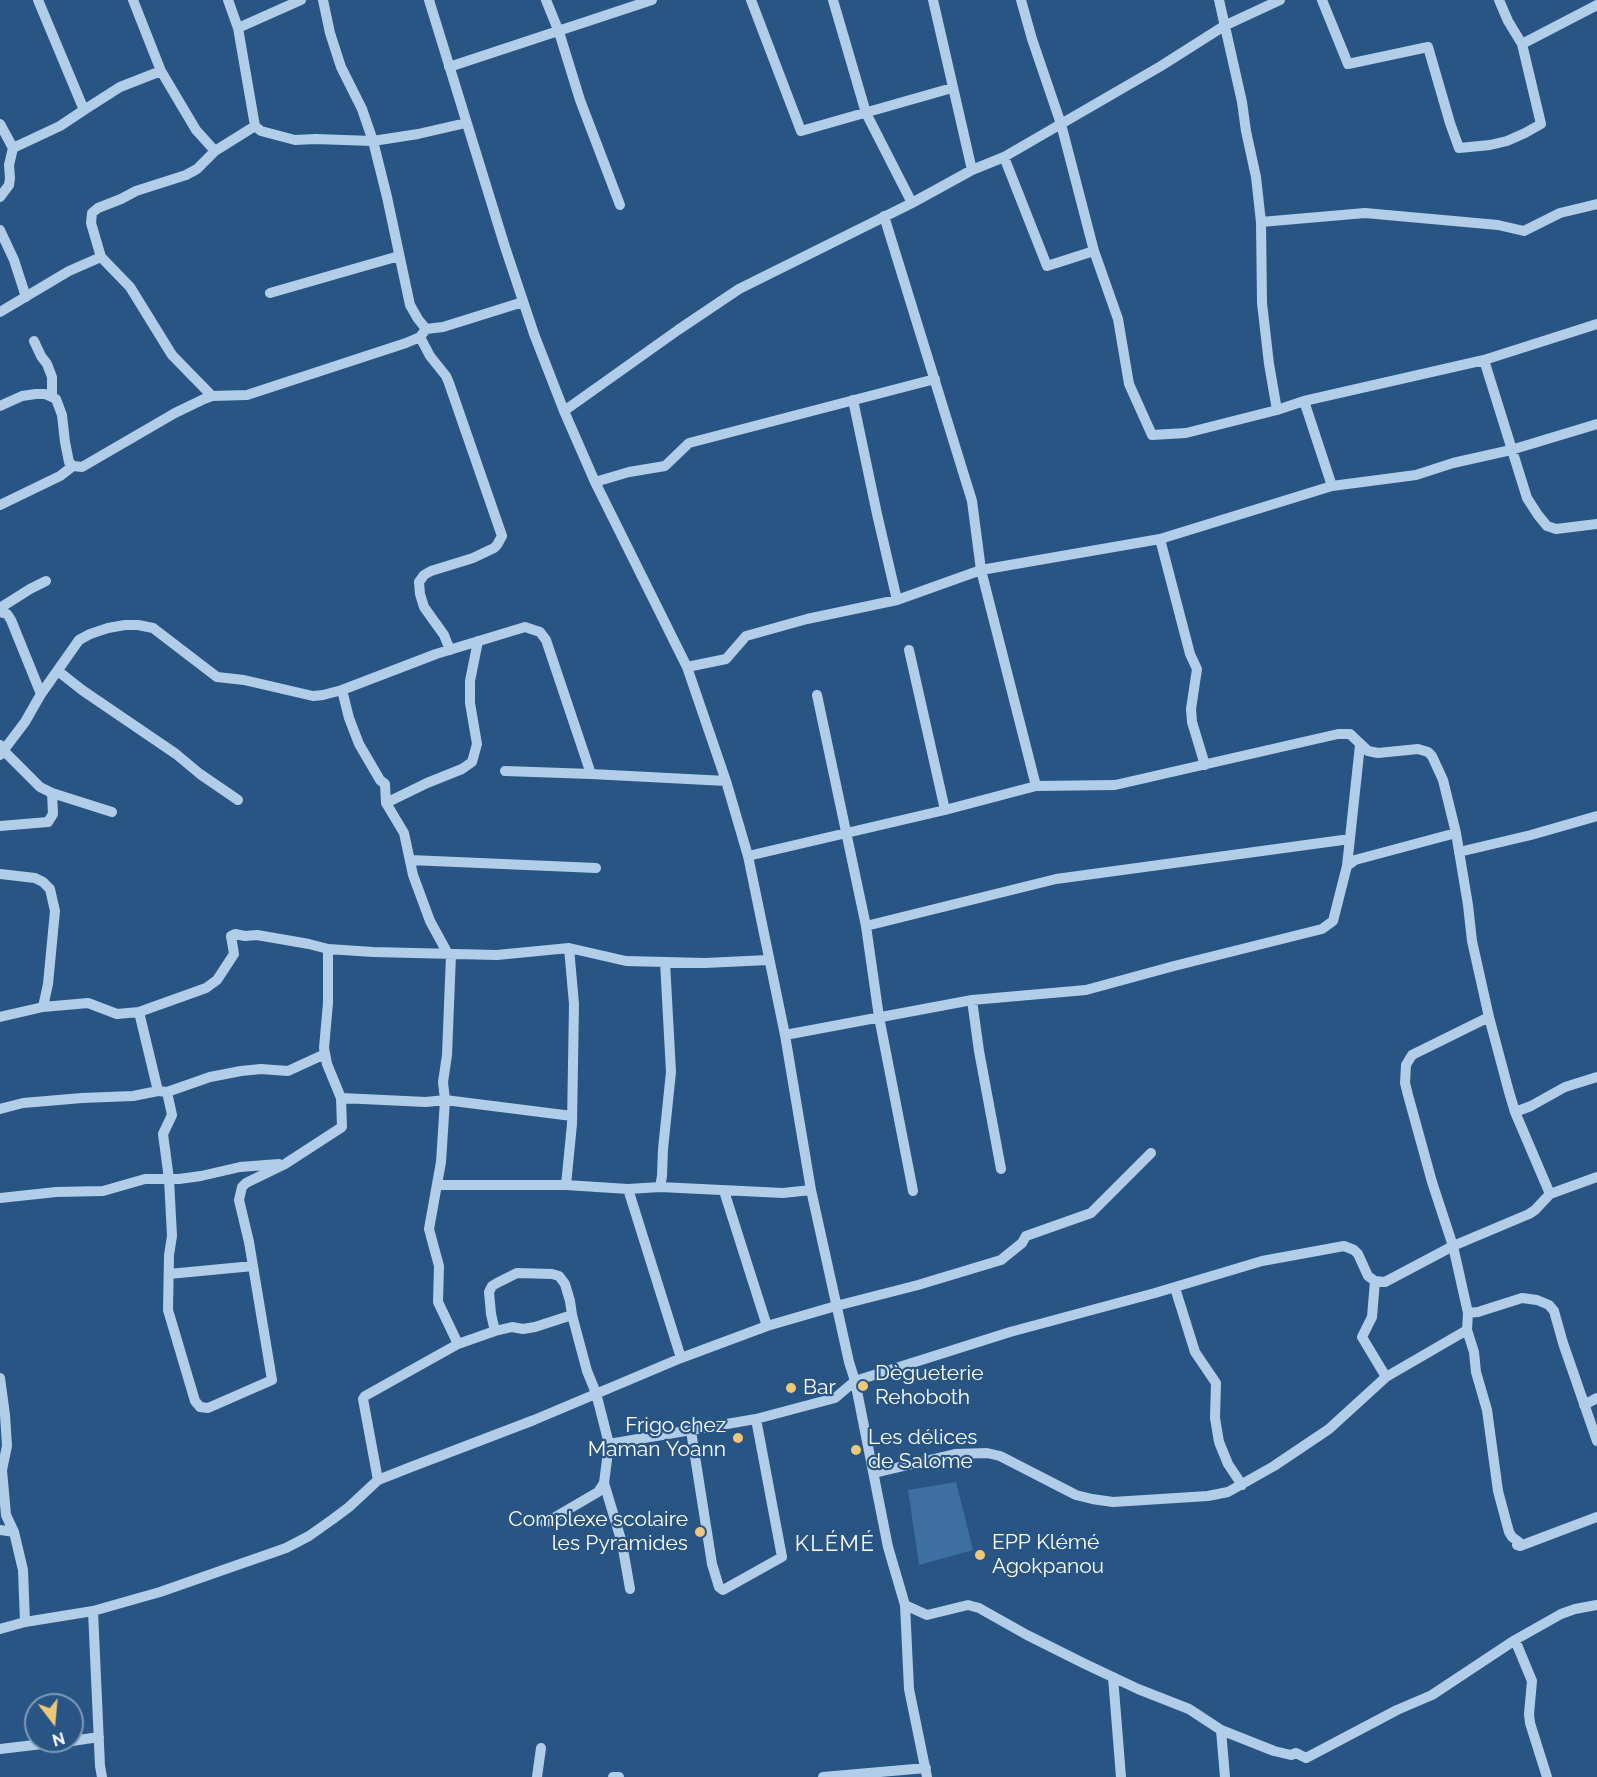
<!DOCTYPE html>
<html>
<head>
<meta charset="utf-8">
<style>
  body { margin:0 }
  #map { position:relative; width:1597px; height:1777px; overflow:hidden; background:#285584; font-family:Raleway,sans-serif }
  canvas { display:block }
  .north { position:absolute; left:24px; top:1693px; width:60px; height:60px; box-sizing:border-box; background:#285584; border:2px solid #7e99b5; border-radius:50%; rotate:164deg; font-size:16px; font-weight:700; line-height:24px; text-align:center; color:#fff }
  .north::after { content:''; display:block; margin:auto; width:21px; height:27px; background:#eec779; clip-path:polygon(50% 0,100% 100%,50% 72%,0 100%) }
</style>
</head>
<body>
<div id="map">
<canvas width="1597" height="1777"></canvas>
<div class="north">N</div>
</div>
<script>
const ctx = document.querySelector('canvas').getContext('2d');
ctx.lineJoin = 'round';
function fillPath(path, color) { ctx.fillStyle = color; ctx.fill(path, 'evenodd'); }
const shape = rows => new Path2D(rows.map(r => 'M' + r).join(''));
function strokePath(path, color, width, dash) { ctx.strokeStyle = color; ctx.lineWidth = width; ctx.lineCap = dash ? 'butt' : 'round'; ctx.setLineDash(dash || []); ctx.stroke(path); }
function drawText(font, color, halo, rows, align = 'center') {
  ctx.font = font + ' Raleway,sans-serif'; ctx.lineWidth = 4.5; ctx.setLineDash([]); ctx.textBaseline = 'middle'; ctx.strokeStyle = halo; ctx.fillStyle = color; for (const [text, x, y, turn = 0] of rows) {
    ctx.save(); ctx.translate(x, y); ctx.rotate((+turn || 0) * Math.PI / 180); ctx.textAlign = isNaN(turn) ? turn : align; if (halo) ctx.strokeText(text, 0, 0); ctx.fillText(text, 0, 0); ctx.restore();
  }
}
fillPath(shape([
  [956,1482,973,1550,919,1565,908,1490]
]), '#3d6fa0');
strokePath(shape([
  [38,0,84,110,120,87,161,71],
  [133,0,161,71,196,130,215,151],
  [228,0,238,28,255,126,261,131,295,140,315,139,373,141,418,134,466,123],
  [323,0,330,33,341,67,362,109,373,141,387,197,410,305,418,319,426,329,443,327,523,302],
  [429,0,505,247,534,334,564,411,595,482,687,667,726,781,748,856,785,1035,811,1190,849,1362,855,1381,888,1547,905,1605,909,1689,927,1777],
  [546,0,559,32,580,100,620,205],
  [751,0,801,131,952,88],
  [833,0,866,113,912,203],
  [933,0,972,170],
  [1021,0,1032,39,1061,124,1094,251,1118,319,1129,384,1152,435,1186,433,1277,410,1269,364,1262,303,1261,222,1365,213,1498,225,1524,231,1560,213,1597,204],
  [1219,0,1242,102,1246,131,1256,177,1261,222],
  [1322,0,1348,64,1428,47,1450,123,1459,148,1490,145,1507,141,1525,133,1541,124,1522,44,1508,21,1499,0],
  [238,28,301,0],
  [1522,44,1597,5],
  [449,67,652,0],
  [0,124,13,148,60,126,84,110],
  [1004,157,1047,266,1094,251],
  [0,197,9,185,10,178,9,165,13,148],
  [884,216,972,501,981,570,1036,786],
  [0,230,14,260,26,297],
  [270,293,399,256],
  [0,312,69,271,101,257],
  [420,337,430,356,446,376,449,383,502,536,497,545,494,548,473,558,431,571,424,575,419,582,420,594,424,607,444,635,450,650],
  [34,341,41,356,47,364,52,377,52,396],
  [1484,360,1527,498,1538,515,1547,526,1556,529,1597,524],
  [212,396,172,355,130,287,101,257,91,223,92,213,98,208,121,199,136,191,186,175,197,169,215,151,255,126],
  [853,400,877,514,897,600],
  [1304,401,1332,486],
  [0,406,22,396,36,394,45,394,56,399,62,415,65,442,69,462,73,466,82,467,175,413,204,399,212,396,247,395,406,343,420,337,426,329],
  [1277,410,1304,401,1484,360,1597,324],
  [564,411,678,330,739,289,912,203,972,170,1004,157,1161,66,1224,26,1280,0],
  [595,482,629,472,665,466,689,443,935,379],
  [0,505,60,476,73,466],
  [1160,539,1190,654,1197,669,1191,709,1192,722,1205,765],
  [0,608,30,589,46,581],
  [0,612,7,614,11,620,41,694],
  [909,650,945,810],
  [687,667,726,659,746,636,807,619,897,600,981,570,1160,539,1332,486,1416,475,1453,463,1511,450,1597,424],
  [58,671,82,690,176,754,200,774,238,800],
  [342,690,349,718,359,744,380,780,385,784,386,803,404,833,413,875,430,921,448,954],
  [817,695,866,926,879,1017,913,1191],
  [0,755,25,722,41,694,79,640,90,634,108,628,125,625,138,625,153,628,217,677,244,680,313,696,323,695,342,690,436,654,525,627,540,632,546,640,591,774,726,781],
  [505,771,591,774],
  [52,793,112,812],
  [386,803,427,783,462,769,472,762,477,744,470,703,470,681,478,641],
  [0,826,48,822,53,814,52,793,40,787,4,751,0,745],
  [1459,852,1531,835,1597,816],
  [748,856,945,810,1036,786,1115,785,1338,734,1350,734,1368,751,1378,753,1418,749,1428,752,1432,756,1443,780,1456,833,1468,905,1472,941,1489,1017,1509,1092,1515,1112,1550,1194],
  [410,860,596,868],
  [1347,866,1360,745],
  [0,874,35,878,43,882,50,889,55,911,48,984,43,1007,0,1017],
  [866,926,1056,879,1350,839],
  [328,949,328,1003,324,1048,327,1064,341,1098],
  [972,1000,979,1051,1001,1169],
  [43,1007,88,1003,117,1014,139,1012],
  [785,1035,972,1000,1086,990,1174,966,1322,929,1333,921,1347,866,1355,860,1456,833],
  [158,1091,139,1012,206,988,217,980,234,954,231,936,235,934,245,936,257,935,309,944,328,949,373,952,497,955,569,948,626,961,705,963,768,960],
  [167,1092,172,1115,163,1134,169,1179,172,1236,169,1255,168,1310,195,1401,200,1407,208,1408,272,1380,249,1242,239,1200,242,1187,246,1183,285,1164,342,1127,341,1098,426,1102,445,1100,443,1082,447,1055,451,955],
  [0,1109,23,1103,82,1098,133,1096,158,1091,167,1092,210,1077,241,1071,261,1069,288,1071,325,1054],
  [1515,1112,1531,1106,1565,1087,1597,1077],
  [438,1185,566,1185,628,1189,660,1187,783,1193,811,1190],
  [566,1185,572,1124,574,1004,569,948],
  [660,1187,662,1176,663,1149,671,1072,665,962],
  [628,1189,681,1358],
  [724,1191,767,1326],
  [0,1198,56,1192,103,1191,145,1179,179,1179,201,1176,240,1167,279,1164],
  [169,1274,253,1266],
  [1375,1281,1372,1317,1362,1337,1386,1377],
  [1175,1288,1195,1352,1216,1383,1215,1418,1219,1442,1228,1464,1242,1485],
  [1468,1313,1453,1246,1432,1182,1408,1095,1405,1083,1406,1065,1412,1055,1489,1017],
  [1467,1330,1474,1352,1476,1372,1487,1410,1498,1491,1509,1532,1512,1537,1519,1542,1517,1545,1520,1546,1597,1517],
  [458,1344,438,1302,439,1266,429,1229,441,1162,445,1100,572,1116],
  [0,1378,5,1415,7,1446,2,1470,6,1515,14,1532,23,1570,25,1622],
  [1584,1405,1597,1398],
  [691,1431,712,1564,719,1587,723,1590,782,1557,756,1419],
  [609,1444,756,1419,835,1398,855,1381,1010,1332,1155,1293,1262,1261,1344,1246,1354,1250,1358,1254,1368,1276,1375,1281,1385,1282,1453,1246,1529,1214,1535,1210,1550,1194,1597,1177],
  [874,1473,955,1454,987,1453,1000,1456,1076,1495,1092,1499,1113,1502,1208,1496,1228,1492,1274,1466,1329,1429,1386,1377,1467,1330,1468,1313,1478,1312,1522,1298,1537,1300,1549,1305,1554,1311,1563,1343,1597,1441],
  [378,1480,363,1399,365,1396,458,1344,495,1331],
  [604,1483,622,1543,630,1589],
  [545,1523,598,1492,604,1483,609,1444,596,1393,587,1371,572,1315,535,1327,523,1329,512,1327,495,1331,491,1314,489,1292,492,1286,497,1283,517,1273,552,1274,559,1276,565,1284,570,1301,572,1315],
  [0,1530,14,1532],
  [905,1605,927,1615,968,1605,979,1608,1027,1635,1083,1663,1138,1689,1189,1709,1221,1730,1274,1751,1291,1755,1296,1753,1306,1758,1397,1710,1432,1695,1515,1640,1561,1614,1575,1609,1597,1605],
  [93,1611,100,1766,102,1777],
  [0,1629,25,1622,93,1611,160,1592,286,1548,309,1536,333,1519,349,1507,378,1480,411,1467,534,1420,681,1358,767,1326,836,1306,918,1285,1001,1260,1022,1243,1026,1236,1091,1213,1151,1153],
  [1515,1640,1532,1681,1529,1714,1530,1723,1547,1777],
  [1113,1677,1121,1777],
  [1221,1730,1225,1777],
  [72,1741,99,1737],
  [0,1749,68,1741],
  [537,1777,541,1748],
  [613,1777,619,1777],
  [823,1777,926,1768]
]), '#b2cde7', 10);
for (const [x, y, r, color] of [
  [863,1386,6,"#eec779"],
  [791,1388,6,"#eec779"],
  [738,1438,6,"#eec779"],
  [856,1450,6,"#eec779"],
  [700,1532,6,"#eec779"],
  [980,1555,6,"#eec779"]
]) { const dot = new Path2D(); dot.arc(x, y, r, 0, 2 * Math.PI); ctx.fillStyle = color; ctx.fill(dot); strokePath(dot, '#285584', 2); }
drawText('21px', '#fff', '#285584', [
  ["Dègueterie",875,1374],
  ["Rehoboth",875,1398],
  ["Bar",803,1388],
  ["Frigo chez",726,1426,"right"],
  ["Maman Yoann",726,1450,"right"],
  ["Les délices",868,1438],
  ["de Salome",868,1462],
  ["Complexe scolaire",688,1520,"right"],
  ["les Pyramides",688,1544,"right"],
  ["EPP Klémé",992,1543],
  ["Agokpanou",992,1567]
], 'left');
ctx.letterSpacing = '1.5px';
drawText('22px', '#fff', '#285584', [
  ["KLÉMÉ",835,1544]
]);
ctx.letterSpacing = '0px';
</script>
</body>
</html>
